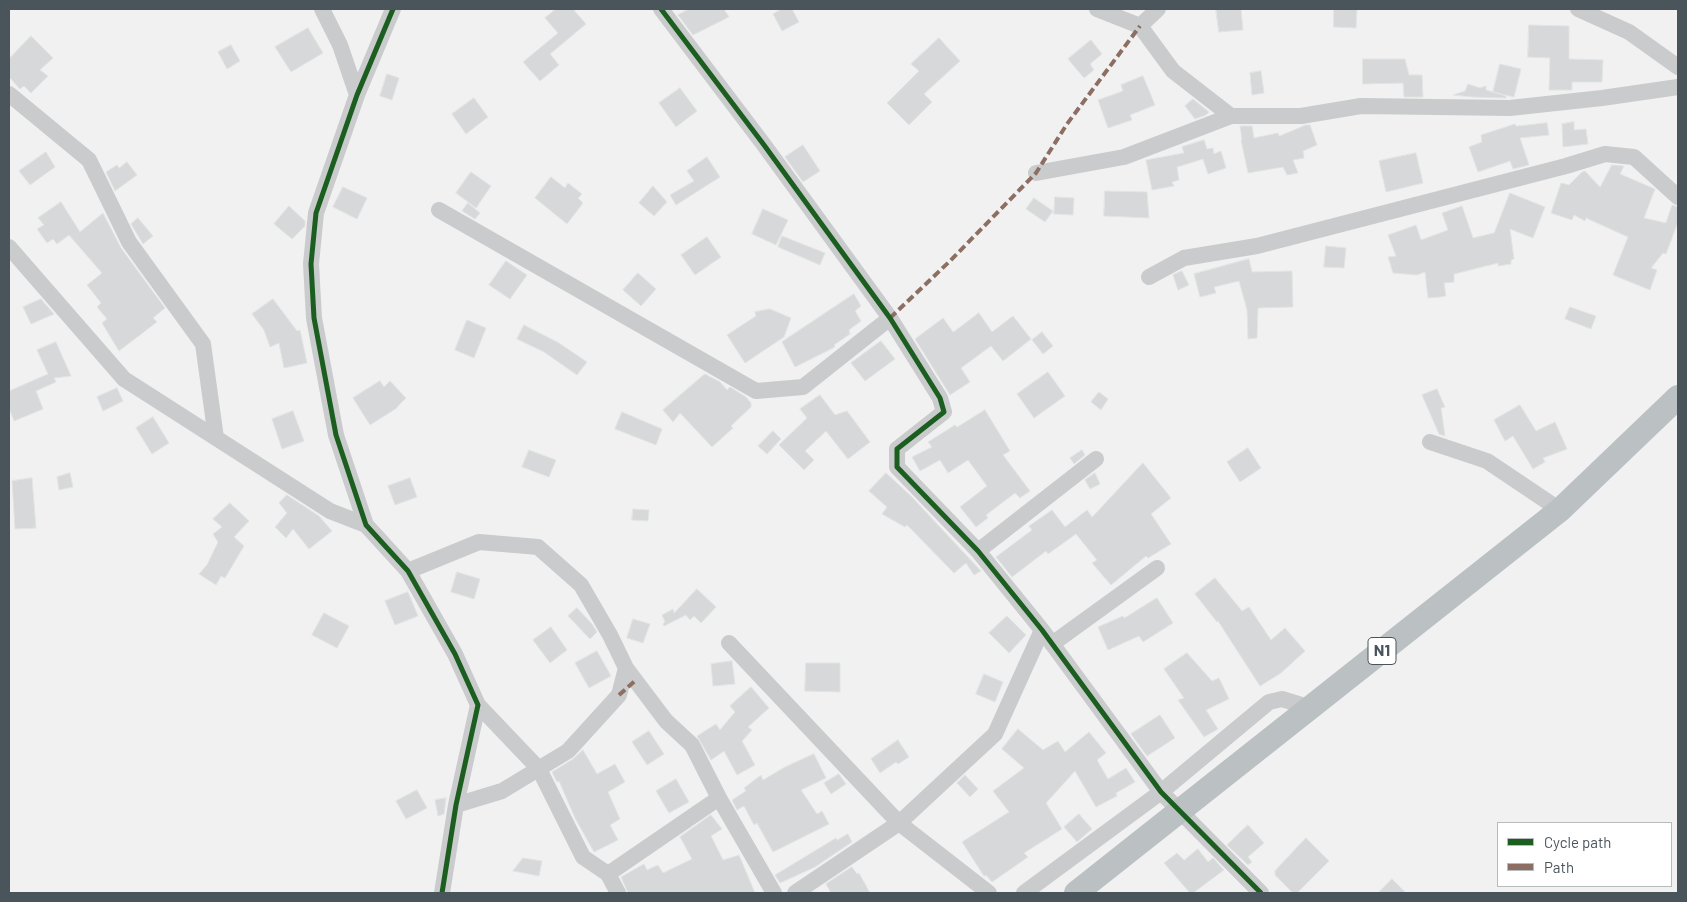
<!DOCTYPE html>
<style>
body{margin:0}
#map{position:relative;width:1687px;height:902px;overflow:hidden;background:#f1f1f1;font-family:Barlow,sans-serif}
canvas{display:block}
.frame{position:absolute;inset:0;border:10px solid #4a545b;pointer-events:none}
.legend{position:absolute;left:1497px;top:822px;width:175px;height:65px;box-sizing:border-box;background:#fff;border:1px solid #b7bbbd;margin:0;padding:6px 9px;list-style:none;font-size:15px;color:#4a545b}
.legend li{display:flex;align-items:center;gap:10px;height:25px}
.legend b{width:25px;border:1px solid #b7bbbd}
</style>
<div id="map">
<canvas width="1687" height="902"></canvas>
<div class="frame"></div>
<ul class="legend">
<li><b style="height:6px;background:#1b5e20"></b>Cycle path</li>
<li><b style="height:6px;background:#8d6e63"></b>Path</li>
</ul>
</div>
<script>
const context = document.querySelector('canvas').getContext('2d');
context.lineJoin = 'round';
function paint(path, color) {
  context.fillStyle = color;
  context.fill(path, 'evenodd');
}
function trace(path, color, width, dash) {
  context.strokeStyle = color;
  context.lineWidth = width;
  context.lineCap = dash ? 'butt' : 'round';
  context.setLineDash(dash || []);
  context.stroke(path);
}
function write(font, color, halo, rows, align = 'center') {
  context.font = font + ' Barlow,sans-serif';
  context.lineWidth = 4;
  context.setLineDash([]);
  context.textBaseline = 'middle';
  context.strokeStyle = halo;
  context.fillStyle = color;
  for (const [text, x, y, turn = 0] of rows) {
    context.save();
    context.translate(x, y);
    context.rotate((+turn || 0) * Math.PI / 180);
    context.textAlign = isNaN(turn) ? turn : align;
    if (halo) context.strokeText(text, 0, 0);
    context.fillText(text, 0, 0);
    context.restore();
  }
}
const building = new Path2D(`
 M556,9H573L586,24L550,54L559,65L540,81L523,62L558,33L545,18Z
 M689,9H724L729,17L693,35L678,15Z
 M782,9H792L799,22L782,31L773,14Z
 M1216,9H1241L1243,30L1219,32Z
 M1334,9H1357L1356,28L1334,27Z
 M1529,25L1569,26V59L1603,60L1602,82H1572V90H1549L1550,58L1528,57Z
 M308,28L323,53L291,72L275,47Z
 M31,36L53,58L40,70L48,76L31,93L24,86L20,89L9,77V59Z
 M939,38L960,61L924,94L932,102L909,125L887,103L919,71L911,64Z
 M1091,40L1102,54L1090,64L1094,70L1084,78L1068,59Z
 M231,45L240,61L227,69L218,52Z
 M1363,59H1405L1409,75H1422L1423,97H1404L1403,83L1363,84Z
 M1500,64L1521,69L1514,97L1493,92Z
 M1261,71L1264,93L1252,95L1250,73Z
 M387,74L399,78L392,100L380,96Z
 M1143,76L1155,105L1130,115L1132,120L1108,128L1098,100L1123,91L1121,85Z
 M1468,84L1480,88L1486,86V90L1506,96V98L1472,97L1453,95L1465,91Z
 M680,88L697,111L676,127L659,103Z
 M474,98L488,117L466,134L452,114Z
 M1193,99L1209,112L1206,115L1195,119L1185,106Z
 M1574,122V130L1586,129L1588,144L1563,147L1562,124Z
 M1547,123L1549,135L1520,138L1529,165L1513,169L1510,161L1478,172L1469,147L1482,142L1481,135L1515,124L1516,126Z
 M1306,125H1310L1317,145L1303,151L1304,158L1293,160L1298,173L1287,175L1283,167L1248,173L1241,140H1242L1240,126H1252L1254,138L1278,133L1279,136Z
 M1204,140L1207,149L1213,148L1214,154L1221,151L1226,168L1208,174L1203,159L1177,167L1179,180L1172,182L1174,186L1152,190L1146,160L1184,153L1182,147Z
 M803,145L820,171L803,182L785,157Z
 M46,152L55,167L30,185L19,171Z
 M1416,153L1423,183L1386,192L1379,161Z
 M707,157L720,177L676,205L670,195L694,181L687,171Z
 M127,162L137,175L115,191L106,172L117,165L119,168Z
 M1612,165L1624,166L1620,174L1655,189L1644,218L1666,223L1672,205L1678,207V222L1666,254L1663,253L1651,268L1657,270L1650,290L1613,275L1628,237L1586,218L1585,221L1574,215L1572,220L1551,213L1561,183L1569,185L1582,172L1585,171L1600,187Z
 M471,172L491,186L476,208L456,193Z
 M551,177L565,188L568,183L582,194L578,198L583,203L567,224L535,198Z
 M653,186L667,202L654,216L639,203Z
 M343,187L367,198L357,219L333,207Z
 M1105,191L1147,192L1149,218L1104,216Z
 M1510,193L1545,207L1533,238L1510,229L1514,259L1511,260V264L1498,266V263L1454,274V282L1444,283L1446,296L1440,297L1428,298L1425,272L1417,275L1393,273L1388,257L1396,256L1388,235L1416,225L1421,240L1448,230L1442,213L1462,206L1473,238L1494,233Z
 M1055,197L1074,198L1073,215L1054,214Z
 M1034,198L1053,211L1045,222L1026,209Z
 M61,202L80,232L103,213L121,248L165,308L153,318L157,322L119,351L102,323L107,319L97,307L101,303L87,285L102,273L69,235L57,244L53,239L47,243L37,229L44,225L38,218Z
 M468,203L480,213L475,219L462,211Z
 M289,206L305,221V226L292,239L274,224Z
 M763,209L788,220L776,245L752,234Z
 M138,218L153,236L143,244L131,224Z
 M782,236L825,253L820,265L778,247Z
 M707,237L721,257L695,275L681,255Z
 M1326,246L1346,248L1344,268L1324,267Z
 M1249,259L1252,272L1292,271L1293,307L1258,308L1257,338L1248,339L1247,310L1239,281L1214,287L1216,293L1200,297L1194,274Z
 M506,261L527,275L510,299L489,285Z
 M1182,271L1189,285L1178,290L1173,275Z
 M638,273L656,289L641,306L623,290Z
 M854,294L861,306L855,311L861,321L849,330L850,334L834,345L835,347L795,367L782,342Z
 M41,299L54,314L31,324L23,307Z
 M273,299L297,331L300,330L307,363L284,368L279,343L270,347L264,330L252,314Z
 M1570,307L1596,316L1591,329L1565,319Z
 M770,309L791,318L784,337L745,363L727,335L756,316L755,312Z
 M979,313L992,332L1013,316L1031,339L1003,361L991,346L961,368L970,382L950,395L915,339L943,318L953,332Z
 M467,320L486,328L474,358L455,350Z
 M524,325L559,343L587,362L577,375L544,352L517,339Z
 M1042,332L1053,346L1043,354L1032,340Z
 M881,341L895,359L865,381L851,363Z
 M56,342L71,376L54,378L56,382L36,391L43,409L14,421L9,408V391L48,374L37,350Z
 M1048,372L1065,396L1034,418L1017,394Z
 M705,374L720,382L727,390L730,387L746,397L751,403V407L731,426L733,428L712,447L680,413L673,422L663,410Z
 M380,381L384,387L390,381L406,398L397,407V408L370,425L353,398Z
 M117,388L123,401L103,411L97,397Z
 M1437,389L1445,407L1441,408L1445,436L1439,434L1422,395Z
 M1099,392L1108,399L1101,410L1091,402Z
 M820,395L835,415L847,411L870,442L848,459L826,431L805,451L814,460L804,470L779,445L807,418L800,409Z
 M1520,405L1536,431L1555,422L1567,449L1543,458L1545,462L1533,469L1513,436L1505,441L1494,420Z
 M985,410L1010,451L1003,455L1030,491L1020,498L1015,493L986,515L988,518L976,527L960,507L987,486L968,460L948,473L940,460L920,471L912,457L932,447L928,442L955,425L957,427Z
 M293,411L304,441L282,449L272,419Z
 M622,412L662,429L656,445L615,429Z
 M153,417L169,443L152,454L136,428Z
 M773,431L781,439L767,454L758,446Z
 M1248,448L1261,468L1240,482L1227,462Z
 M529,450L556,460L549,477L522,467Z
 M1082,450L1085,455L1074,464L1070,458Z
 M1143,463L1171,498L1151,514L1171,544L1148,558L1146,556L1111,585L1092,563L1097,560L1076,534L1048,554L1046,551L1012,577L996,557L1032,530L1029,526L1052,510L1065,527L1087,510L1092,517Z
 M70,473L73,487L59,490L57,477Z
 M886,473L911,496L981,571L974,575L966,563L954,573L907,525L905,527L882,514L887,507L869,491Z
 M1095,473L1100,484L1090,489L1085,480Z
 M32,478L36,528L15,529L12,481Z
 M410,478L417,497L395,505L388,486Z
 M287,495L319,516L332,531L309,549L293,529L286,538L275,527L287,513L279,503Z
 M230,503L249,521L234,537L244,546L225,578L221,576L216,585L199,574L207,565L218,542L213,534L222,527L213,519Z
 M633,509L649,510L648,521L632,520Z
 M457,572L480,579L474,599L451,592Z
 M1215,578L1242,611L1249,607L1271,640L1285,628L1305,651L1281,673L1260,686L1218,621L1217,622L1195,594Z
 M697,589L716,607L701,623L694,616L690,620L686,615L664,626L663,624L665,622L662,615L673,609L674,613Z
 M408,592L418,616L395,625L385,601Z
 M1157,598L1173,623L1143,642L1139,636L1108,650L1098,627L1123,616L1124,618Z
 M577,608L592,624L597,632L590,639L568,616Z
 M324,613L349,626L337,648L312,635Z
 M1007,616L1026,635L1009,653L989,633Z
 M633,619L650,624L643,643L627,638Z
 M551,627L567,650L550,663L533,640Z
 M597,651L611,676L589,688L575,663Z
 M1187,653L1212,681L1219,678L1229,699L1206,710L1218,729L1204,737L1178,700L1184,698L1164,669Z
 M732,661L735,684L713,686L711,664Z
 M806,663H840V692L805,691Z
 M984,674L1003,682L995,702L976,694Z
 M751,687L769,708L748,727L752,730L742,741L755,765L737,775L724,751L711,760L697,736L716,724L720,730L735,712L730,706Z
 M1160,715L1175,738L1147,756L1131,734Z
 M1018,729L1043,750L1058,741L1065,752L1089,732L1106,753L1097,760L1108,779L1126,768L1135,782L1116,793L1117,796L1096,807L1075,771L1046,803L1062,829L1024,853L1028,857L992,882L986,875L984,876L962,842L1009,812L993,791L1024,768L1002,749Z
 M649,731L664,754L647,765L632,742Z
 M898,740L909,757L898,764L896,762L880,773L871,759Z
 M583,750L597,774L615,764L625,782L608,792L620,819L610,825L618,840L594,852L575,818L559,781L557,782L552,772L573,759Z
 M814,754L826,778L801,790L817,814L822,811L829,824L773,852L757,823L754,825L744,806L737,810L732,800L746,791L744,788L761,775L763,780L785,767Z
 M839,774L846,784L831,794L824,783Z
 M965,775L978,789L970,797L957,783Z
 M676,779L689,802L669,813L656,791Z
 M417,790L427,808L406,819L396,801Z
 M446,798L444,814L438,816L435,800Z
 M1079,814L1092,829L1077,842L1064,827Z
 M711,815L722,829L711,836L723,860L739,855L755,893H628L621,877L644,864L647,870L658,865L663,873L692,859L680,837Z
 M1248,825L1264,843L1248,857L1252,862L1248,865L1227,845Z
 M848,834L852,842L815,867L780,883L775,875L836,838L837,840Z
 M1306,838L1329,861L1297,893H1293L1275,875V871Z
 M1198,849L1208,862L1213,858L1224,870L1193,893H1190L1164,863L1177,853L1184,860Z
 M523,858L542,861L539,876L513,871Z
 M852,867L857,874L859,873L870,893H831L826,884Z
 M1392,879L1406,893H1378Z`);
paint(building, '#d7d8da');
trace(building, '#e2e3e3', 1);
trace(new Path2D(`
 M322,9L340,45L357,95
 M393,9L357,95L316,213L311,264L314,318L336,435L366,525L408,571L455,654L478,705L456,805L442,893
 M661,9L764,145L890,318L940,398L944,412L897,449V467L978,551L1042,630L1161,792L1261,893
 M1097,9L1140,26L1173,71L1231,116
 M1578,9L1629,32L1678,67
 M1140,26L1158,9
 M9,94L89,160L129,242L203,344L216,438
 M1036,173L1124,157L1231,116H1301L1361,106L1510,108L1602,98L1678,87
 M439,210L756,391L803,387L890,318
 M9,247L124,379L330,511L366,525
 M1149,277L1184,258L1257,246L1566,166L1605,154L1634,157L1678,197
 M1430,442L1487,461L1560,510
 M978,551L1096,459
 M408,571L479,542L538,547L581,585L610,635L626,668L619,695L568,751L502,791L456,805
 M729,643L899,823L989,893
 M1052,644L1157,568
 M626,668L666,721L692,745L719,798L774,893
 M478,705L539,769L583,857L608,874
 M618,893L608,874L719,798
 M795,893L899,823L995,734L1042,630
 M1024,893L1161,792L1269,702L1282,699L1311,708`), '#c9cbcc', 16);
trace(new Path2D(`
 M1076,893L1560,510L1678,397`), '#bbc0c3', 24);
trace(new Path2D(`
 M890,318L950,261L1036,173L1067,124L1140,26
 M619,695L635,681`), '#8d6e63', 4, [8, 4]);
trace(new Path2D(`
 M393,9L357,95L316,213L311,264L314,318L336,435L366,525L408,571L455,654L478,705L456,805L442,893
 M661,9L764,145L890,318L940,398L944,412L897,449V467L978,551L1042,630L1161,792L1261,893`), '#1b5e20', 5);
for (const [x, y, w] of [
 [1382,651,28]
]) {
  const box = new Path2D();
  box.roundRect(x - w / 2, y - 13.5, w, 27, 4);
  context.fillStyle = '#fff';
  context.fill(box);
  trace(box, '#4a545b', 1);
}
write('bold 16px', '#4a545b', null, [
 ["N1",1382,651]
]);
</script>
